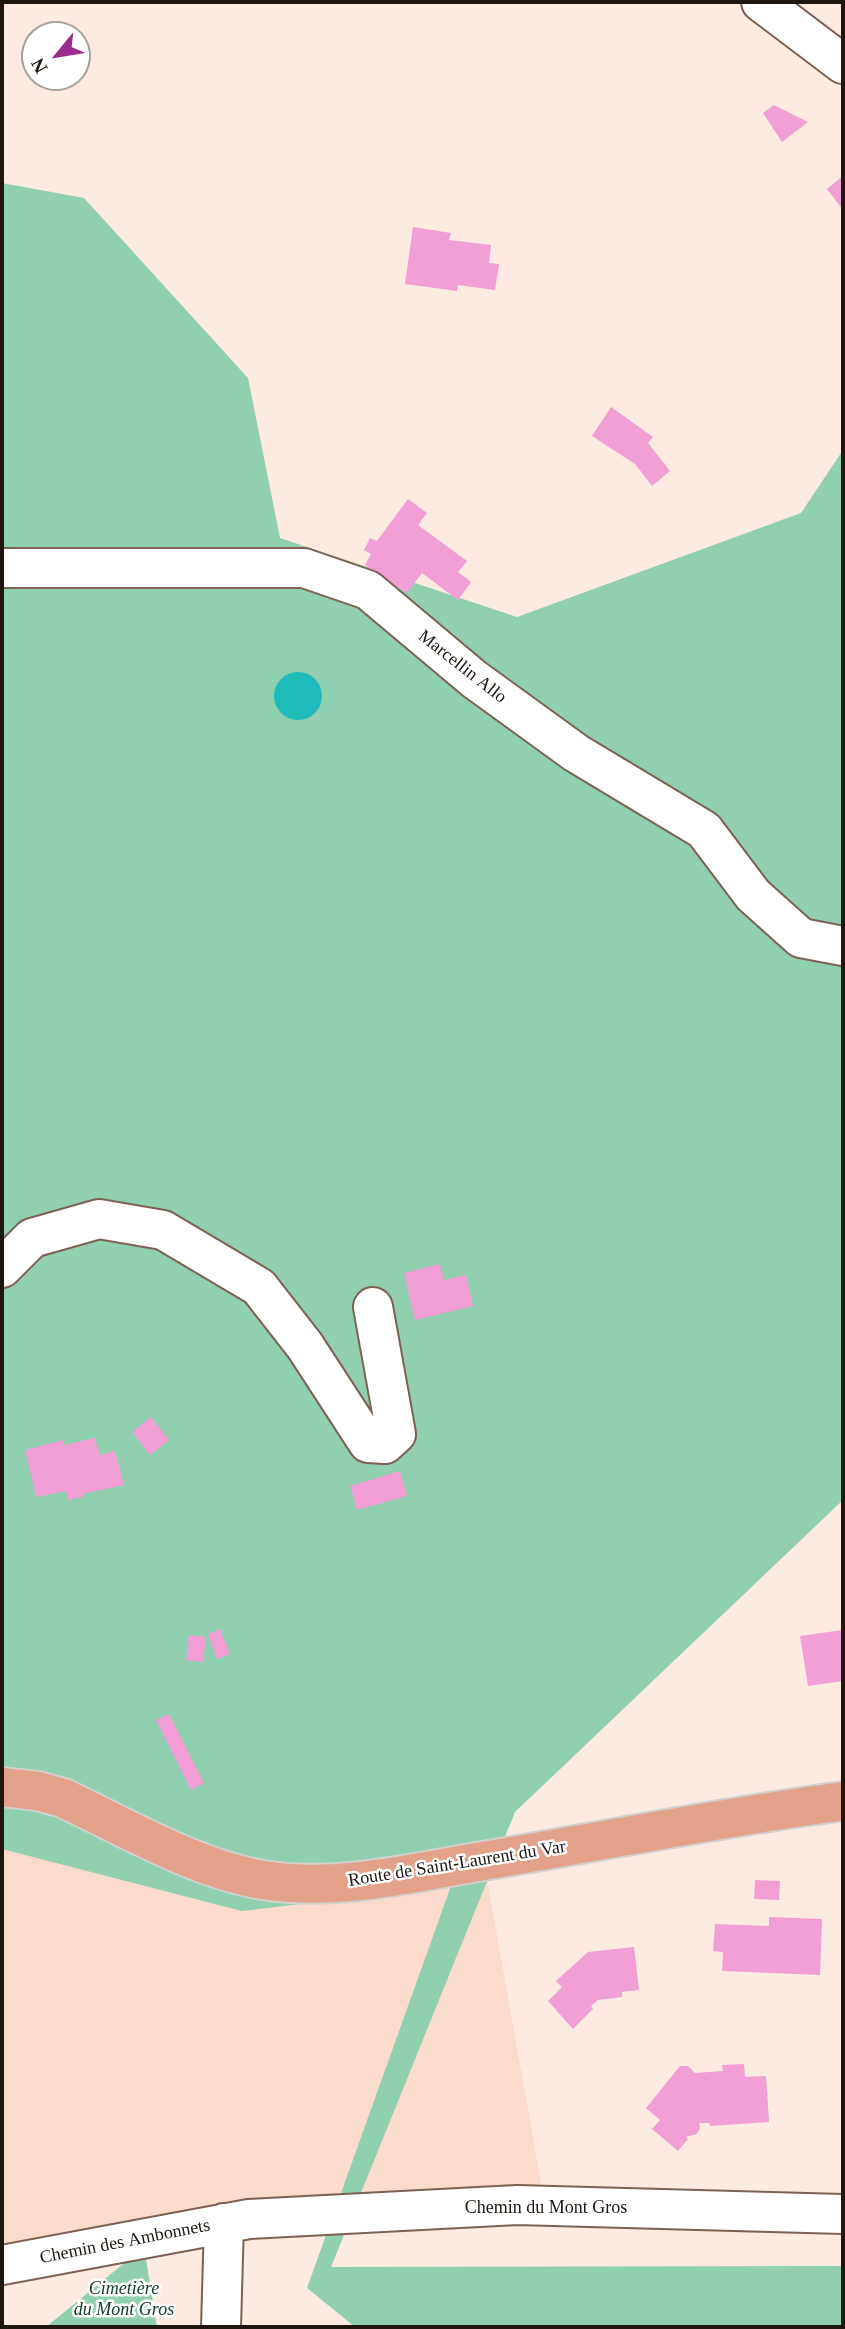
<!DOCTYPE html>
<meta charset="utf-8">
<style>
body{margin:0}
#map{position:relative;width:845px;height:2329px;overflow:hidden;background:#fdeae1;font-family:"Times New Roman",serif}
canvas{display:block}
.frame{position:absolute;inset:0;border:4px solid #201610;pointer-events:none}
.north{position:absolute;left:21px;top:21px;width:70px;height:70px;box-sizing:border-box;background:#fff;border:2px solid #a6a29f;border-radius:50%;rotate:240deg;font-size:19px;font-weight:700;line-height:28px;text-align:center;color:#201610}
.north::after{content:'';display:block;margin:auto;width:24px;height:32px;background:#9b2c8b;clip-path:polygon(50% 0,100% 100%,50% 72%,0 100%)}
</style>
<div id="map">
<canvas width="845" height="2329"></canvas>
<div class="frame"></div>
<div class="north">N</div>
</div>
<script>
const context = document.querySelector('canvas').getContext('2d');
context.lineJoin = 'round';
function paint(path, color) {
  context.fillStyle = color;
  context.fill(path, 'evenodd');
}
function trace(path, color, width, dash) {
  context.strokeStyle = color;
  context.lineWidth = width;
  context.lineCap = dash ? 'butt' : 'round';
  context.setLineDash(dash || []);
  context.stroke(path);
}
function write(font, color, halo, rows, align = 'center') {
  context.font = font + ' "Times New Roman",serif';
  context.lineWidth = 5;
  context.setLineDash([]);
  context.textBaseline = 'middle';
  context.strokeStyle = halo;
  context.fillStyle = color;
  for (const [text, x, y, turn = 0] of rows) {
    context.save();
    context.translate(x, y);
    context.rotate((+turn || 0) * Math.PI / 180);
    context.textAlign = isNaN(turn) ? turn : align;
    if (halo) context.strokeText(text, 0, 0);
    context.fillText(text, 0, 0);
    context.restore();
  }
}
paint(new Path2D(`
 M2,1826L487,1880L545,2205L2,2263Z`), '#fadbcc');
paint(new Path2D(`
 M2,183L84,198L248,378L280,538L517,617L801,513L843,450V1500L515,1812L331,2267L843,2266V2327H355L307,2288L451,1886L242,1911L2,1849Z
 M144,2247L157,2327H46Z`), '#90cfaf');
paint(new Path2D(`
 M274 696a24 24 0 1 1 48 0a24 24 0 1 1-48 0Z`), '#1fbbbb');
paint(new Path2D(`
 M774,105L808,122L782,142L763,113Z
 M843,176V210L827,189Z
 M413,227L451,233L449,240L491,245L489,263L499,264L495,290L458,285L457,291L405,284Z
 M611,407L653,437L648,443L670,471L652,486L635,464L592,436Z
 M408,499L427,513L418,525L467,561L458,572L471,582L458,600L422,573L407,593L365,565L371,554L364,550L370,538L377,541Z
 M440,1264L444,1280L466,1275L473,1306L415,1320L404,1273Z
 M151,1417L169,1440L150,1455L132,1432Z
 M95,1438L100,1455L115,1451L124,1485L83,1494L84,1497L68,1500L66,1491L36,1497L25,1450L63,1440L64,1445Z
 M400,1471L407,1496L357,1510L350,1486Z
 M220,1629L230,1654L217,1659L208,1634Z
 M843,1630V1681L808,1686L800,1636Z
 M189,1635L206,1637L203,1662L186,1660Z
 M169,1714L204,1783L191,1790L156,1720Z
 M755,1880L780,1881L779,1900L754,1899Z
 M769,1917L822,1919L820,1975L722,1971L723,1952L713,1951L715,1924L769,1926Z
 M634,1947L639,1990L622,1992V1997L598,2000L591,2006L593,2009L573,2029L548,2001L562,1987L556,1981L588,1952Z
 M744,2064L745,2077L766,2076L769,2122L710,2126L709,2123H699L700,2128L697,2134L686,2137L688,2139L678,2151L652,2129L660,2120L646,2108L680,2066H688L695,2073L723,2071L722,2065Z`), '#f19fd4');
const minor = new Path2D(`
 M761,2L843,64
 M2,568H304L368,590L474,679L576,753L704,830L753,895L801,938L843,946
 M2,1268L32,1238L99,1219L163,1230L259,1287L305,1346L368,1443L385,1444L396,1434L373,1307
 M2,2265L249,2219L517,2205L843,2214
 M221,2327L224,2223`);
const major = new Path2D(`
 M2,1787L38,1791L63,1798C125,1827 196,1869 263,1880C336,1892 411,1873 483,1861C603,1841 723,1817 843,1801`);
trace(minor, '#7c6154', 42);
trace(major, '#d2d0cf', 42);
trace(minor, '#fff', 38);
trace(major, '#e3a189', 38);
write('18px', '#201610', '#fff', [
 ["Marcellin Allo",462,667,38],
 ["Route de Saint-Laurent du Var",457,1864,-9],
 ["Chemin du Mont Gros",546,2208],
 ["Chemin des Ambonnets",125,2242,-11]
]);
write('italic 18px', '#14402d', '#fff', [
 ["Cimetière",124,2289],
 ["du Mont Gros",124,2310]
]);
</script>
